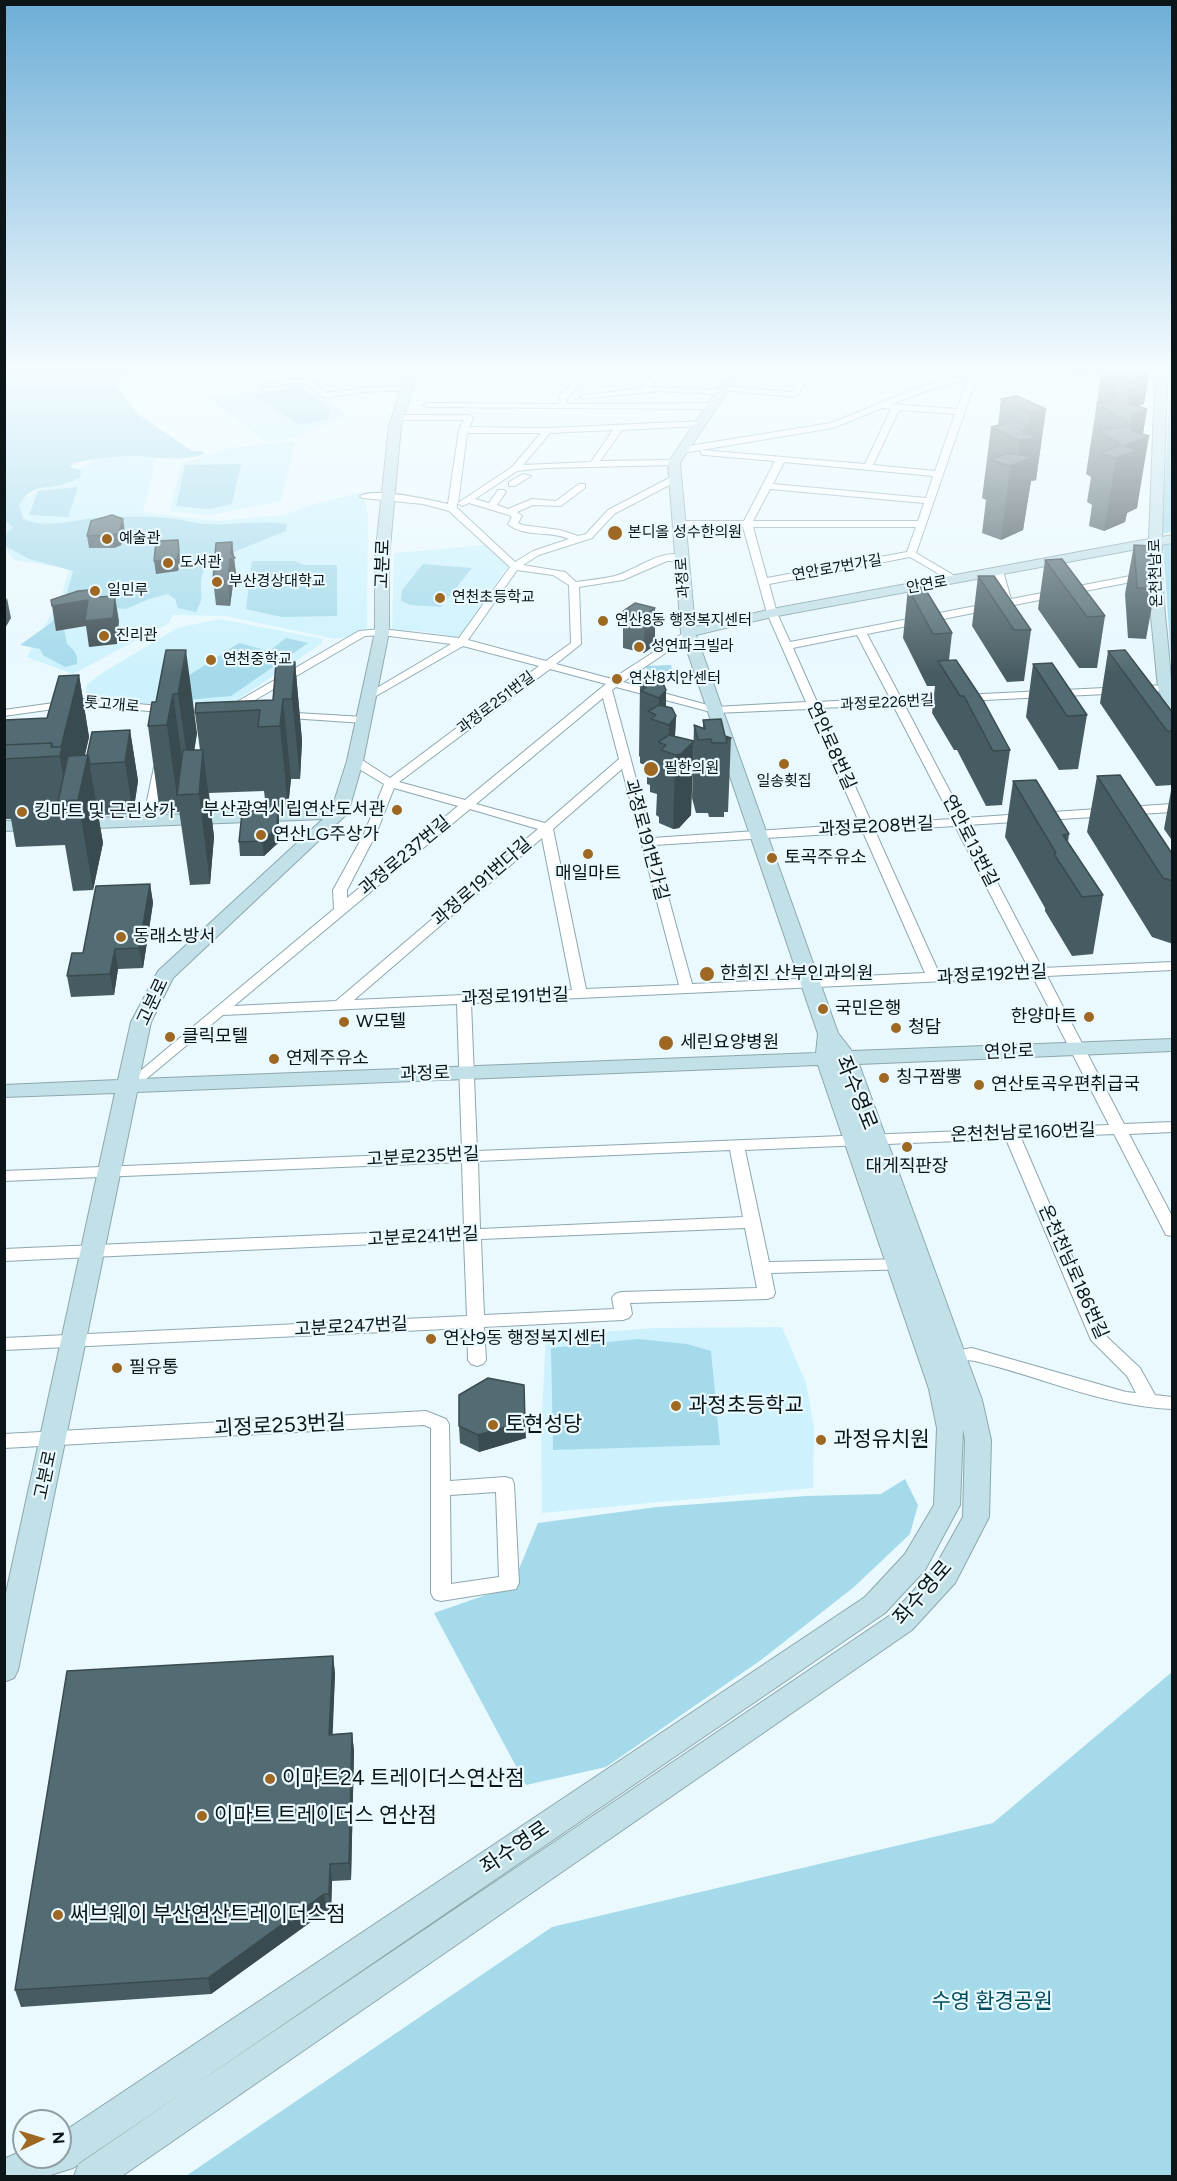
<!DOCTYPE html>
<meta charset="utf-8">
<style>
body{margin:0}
#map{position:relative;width:1177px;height:2181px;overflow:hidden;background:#e9f9fe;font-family:Figtree,sans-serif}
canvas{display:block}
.frame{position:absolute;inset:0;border:6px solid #0c1619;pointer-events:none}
.north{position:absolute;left:12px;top:2109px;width:60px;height:60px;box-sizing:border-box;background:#e9f9fe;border:2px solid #919ea2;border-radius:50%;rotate:86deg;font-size:16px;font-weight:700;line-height:24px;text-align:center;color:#0c1619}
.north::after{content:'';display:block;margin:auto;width:21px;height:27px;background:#9e6822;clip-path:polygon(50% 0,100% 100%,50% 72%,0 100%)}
</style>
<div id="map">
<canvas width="1177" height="2181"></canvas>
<div class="frame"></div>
<div class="north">N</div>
</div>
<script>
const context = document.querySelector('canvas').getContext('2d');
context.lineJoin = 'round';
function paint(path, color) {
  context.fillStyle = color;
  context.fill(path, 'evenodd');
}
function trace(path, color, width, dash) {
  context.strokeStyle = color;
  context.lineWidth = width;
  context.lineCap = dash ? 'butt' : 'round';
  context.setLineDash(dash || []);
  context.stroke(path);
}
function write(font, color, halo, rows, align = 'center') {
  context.font = font + ' Figtree,"Noto Sans KR",sans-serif';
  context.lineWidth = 4.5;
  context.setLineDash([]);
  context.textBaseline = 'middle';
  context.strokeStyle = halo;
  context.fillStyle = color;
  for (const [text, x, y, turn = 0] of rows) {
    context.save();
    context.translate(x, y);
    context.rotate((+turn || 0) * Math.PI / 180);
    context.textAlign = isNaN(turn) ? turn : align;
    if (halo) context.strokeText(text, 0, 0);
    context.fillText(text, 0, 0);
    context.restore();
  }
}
paint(new Path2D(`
 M299,383L337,406L346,417L291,438L266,442L208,398Z
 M287,441L296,442L281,501L210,515L170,511L181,463L231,448Z
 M157,455L143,512L215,521L284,515L310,505L363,492L368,515L367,628L350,636L336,639L225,616L173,615L169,623L73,674L27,657L62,595L69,569L15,560L5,550V508L102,456Z
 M485,545L509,565L460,637L418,631L392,630L394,553Z
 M220,619L323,639L321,644L231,704L196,705L183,707L106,701L86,695L87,685L99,675L177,628Z
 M782,1327L806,1383L814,1428L813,1488L542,1513L541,1433L546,1336L655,1328Z`), '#cdf2fd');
paint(new Path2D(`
 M5,369H149L144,373L112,380L138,414L192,451H202L205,454C177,462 162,457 135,456C114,456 94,459 74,463L70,467L81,471L80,478C74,480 68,483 61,485C40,490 33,484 19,505L23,519C50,531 79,517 108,517C131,516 155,516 177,519C188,521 198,524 209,524C235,525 261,520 287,524L286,531L231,553L212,555C207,563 201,574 201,583C200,599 205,594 196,612L178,608L175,599L168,594L149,599L126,609L114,608L64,629L67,644C74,650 78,654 77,664L65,667L43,655L40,649L20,645L52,622L65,600L73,571L29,559L5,546L4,535L13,528L5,520Z
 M1167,369H1172V532L1162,534L1170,388Z
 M296,386L330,406L328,419L300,425L254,397L257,394Z
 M241,464L232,504L209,509L176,506L185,465Z
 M78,487L68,517L29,515L38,491Z
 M1172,544V674L1163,545Z
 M252,561H295L304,565H337V616L282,617L246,609Z
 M423,564L472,568L441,607L410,605L401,601L402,590Z
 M286,638L308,643L231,696L174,701L157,696L239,643L269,651Z
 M671,665L675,680L650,681L646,666Z
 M638,1339L687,1344L711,1351L720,1445L553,1450L551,1348Z
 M905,1479L918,1505L910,1534L854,1587L761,1660L606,1767L526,1785L434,1613L512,1586L538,1523L657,1507L806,1496L881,1494Z
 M1172,1672V2176H186L552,1927L993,1823Z`), '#a5daeb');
const street = new Path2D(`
 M589,369H597L567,398L566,404L712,403L716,406L712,409L427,407L423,405L427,403L558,404L560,395Z
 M657,369H665L651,387L720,390V386H723L791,392L805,369H813L798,395L794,397L723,390V394H720L659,391L584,399L580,397L584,395L642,388Z
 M888,369L972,373L980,369H990L977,376L916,553L960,579L951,581L910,557L769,584L777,613L790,642L1001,601L993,571L998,568L1003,571L1011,599L1146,573L1151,576L1146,579L867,634L901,698L1166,685L1172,688L1166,691L904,704L964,818L1172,804V812L967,825L1042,968L1172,962V970L1047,976L1124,1124L1172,1122V1132L1129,1134L1172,1216V1236L1166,1235L1164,1231L1114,1134L1021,1138L1107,1337L1140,1368L1155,1395L1172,1397V1409C1103,1406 1042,1377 975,1361C963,1358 951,1365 939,1361L936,1357L939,1353L972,1348L1126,1392L1136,1393L1127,1376L1091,1340L1006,1139L745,1150L769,1262L906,1259L912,1261L914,1265L912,1269L771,1273L775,1293L773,1297L767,1299L630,1303L632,1314L629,1318L623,1320L484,1327L486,1360L483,1364L477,1366L471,1364L468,1360L467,1328L4,1350V1338L467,1316L464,1240L4,1261V1249L464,1229L462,1162L4,1181V1171L462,1152L457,1004L223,1015L133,1090L128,1091L121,1087L334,909L333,890L364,834L384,784L351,764V758H359L390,778L539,666L463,646L369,700L363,697L365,695L451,644L382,635L365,636L243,707L238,715H230L228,713L235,703L359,631L382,629L459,638L510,567L449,511L423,504L362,498L360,496C374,487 431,500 448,504L459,430L464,420H397L393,417L394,415H469L473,418L469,427L548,428L703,421V425L700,426L622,430L600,461L674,460L677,461V465L545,468L517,471L475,499L489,503L498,490H504L506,492L497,505L508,509L532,499L556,501L579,484H585V488L561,506L533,505L517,512L522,516L518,523L522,525L560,530L578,536L586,534L608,510L673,476H679V480L614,514L592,538L539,555L523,565L565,572L576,582C589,580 602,579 615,576C635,571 667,544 687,558L682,561H667L623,580L579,587L581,644L556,664L612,679L688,630L692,631V635L623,682L715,707L806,702L767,613L743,527H679L674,524L679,521H744L775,461L704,455L701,454V450L865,464L891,409L882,408L833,428L683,453L679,450L683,447L831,423L917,388L959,376L892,371ZM968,379L957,409L892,404L923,392ZM899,410L955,414L935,471L873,465ZM613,430L591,462L523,465L550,433ZM467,433H541L512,467L458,503ZM784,462L933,476L926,498L773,484ZM770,489L924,503L918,521H753ZM457,503L462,506L469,503L509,515L512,517L508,524C524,538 550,530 569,539L533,551L515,562L457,508ZM753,527H916L907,552L767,578ZM517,570L553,575L569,585L571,643L546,661L468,640ZM857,635L890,698L817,702L793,648ZM550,669L606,684L465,800L399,782ZM616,687L715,713L809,709L860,824L652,838L612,690ZM603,698L619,759L545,823L476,804ZM893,705L952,819L872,824L820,708ZM622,769L679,985L586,989L553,829ZM394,788L458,806L347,898V890L376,834ZM470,809L538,829L336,1001L234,1006ZM955,826L1029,969L939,973L875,831ZM863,832L925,973L692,984L654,845ZM542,838L572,990L354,1000ZM1033,977L1109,1125L477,1151L471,1003ZM730,1150L743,1217L480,1229L478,1161ZM745,1228L757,1288L621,1292L615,1294L612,1298L614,1309L484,1315L481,1239Z
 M411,374H414V378L311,381L327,393L363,388L407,386L411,388L407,390L363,392L325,398L303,382L266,387L262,385L320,375Z
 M523,474L531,476L515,486H509V482Z
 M82,699L171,707L177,710L171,713L82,705L4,716V710Z
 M279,712L364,717L370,720L364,723L275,717L273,715Z
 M160,763L166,767L155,820L149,824L143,820L154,767Z
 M426,1411L446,1419L449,1424L450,1481L505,1477L512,1479L514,1484L519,1583L516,1589L441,1601L434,1599L431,1593V1428L424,1425L4,1448V1434ZM496,1492L499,1577L451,1584L450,1495Z`);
const secondary = new Path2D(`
 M407,369H419L401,426L389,558V632L363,761L348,813L173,978L151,1022L139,1079L816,1053L818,1034L681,633L668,463L731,369H742L680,463L695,627L772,609L1149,539L1155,382L1152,369H1164L1167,382L1162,537L1172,535V543L1162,545C1160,600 1172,654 1172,710L1166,708L1158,688L1147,575L1148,547L772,617L696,635L838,1033L852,1051L1172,1039V1051L859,1064L982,1400L991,1440L989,1517L955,1583L912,1630L122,2176H74L79,2163L892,1614L935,1567L963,1517L965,1440L963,1429L960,1505L925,1570L885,1613L73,2168L47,2176H4V2159L24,2150V2157H60V2134L865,1597L905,1554L934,1505L937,1428L929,1389L818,1065L137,1092L18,1670L14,1678L4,1682V1602L115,1093L4,1097V1085L118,1080L131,1022L158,971L323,819L71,829L65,828L62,824L65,820L71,819L332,808L347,761L375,632V558L389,426Z
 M1053,369H1082L1130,375L1136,378L1130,381L1059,372Z
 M40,820L46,821L49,825L46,829L4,831V821Z`);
trace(street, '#8da7af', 2);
trace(secondary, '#8da7af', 2);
paint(street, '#fff');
paint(secondary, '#c2e0e7');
paint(new Path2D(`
 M1102,369H1150L1144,404L1137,406L1147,409L1143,434L1137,508L1127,513L1125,522L1104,531L1089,526L1092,505L1087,502L1091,477L1086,474Z
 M1001,399L1046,409L1036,480L1031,481L1023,530L1001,540L982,533L986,500L982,498L991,427L998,425Z
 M125,532L121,545L114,548H89L87,536Z
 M232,542L237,582L233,584L230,606L216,605L213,580Z
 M1134,545L1155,589L1146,639L1128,638L1125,594Z
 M1045,560L1105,616L1097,668H1079L1038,609Z
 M978,576L1031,630L1024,681L1007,682L972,626Z
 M908,588L952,633L949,660L1010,750L1002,805L986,806L957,750H954L932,713L935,686H927L903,638Z
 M655,608V645L644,653L623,648V611Z
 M166,650L197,733L194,750H200L195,713L273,700L295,662L302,741L300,779H291L288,807L266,808L264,791L209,793L214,837L210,884L190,885L179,810V812L160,813L148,726L156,702Z
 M1108,651L1173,713V842L1164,829L1172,785L1156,786L1100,703Z
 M1033,664L1087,715L1078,769L1059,770L1026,717Z
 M79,675L89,737L85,755H87L130,730L138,781L133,814L98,815L103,843L93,890L73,891L65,845L16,847L11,819H4V720L47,718Z
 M640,684L666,690V706L676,716L675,736L691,815L679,828L673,829L659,823V817L656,815L657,794L650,792V785L647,784V766L640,763V757L639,756Z
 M703,720L725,736L731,738L728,812H724V817H709L708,813H696L692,798L694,725L703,728Z
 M1097,776L1173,855V944L1152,937L1087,832Z
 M1013,781L1069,834L1068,842L1103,895L1093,954L1072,956L1045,911V908L1005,837Z
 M278,808L279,823L278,843L264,856H240L239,842Z
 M150,884L153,903L143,968L118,969L114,995L71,997L67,976L83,953Z
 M459,1426L526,1438L479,1452L460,1443Z
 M333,1656L335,1674L332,1734L352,1733L354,1751L351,1880L332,1881L331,1911H326L211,1994L21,2007L15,1990Z`), '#475c62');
paint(new Path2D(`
 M1128,369H1150L1144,404L1129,410L1133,384Z
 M1046,409L1036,480L1031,481L1023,530L1001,540L1010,466L1017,463L1020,441V430L1028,428L1030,412Z
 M1147,409L1142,439L1149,436L1137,508L1127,513L1125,522L1104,531L1116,458L1132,425L1131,415Z
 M123,519L125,532L121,545L114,548L112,535Z
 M232,542L237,582L233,584L230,606L228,581Z
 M179,551L181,563L178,571L156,574L154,561Z
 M99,589L103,615L115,596L119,621L117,644L89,647L86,626L56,631L52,606L98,597Z
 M7,598L11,618L4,630V604Z
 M655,608V645L644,653L645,615Z
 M186,650L197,733L190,779L178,694Z
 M295,662L302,741L300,779L292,699Z
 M79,675L89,737L74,800L67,801L59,751Z
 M666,690V724L658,721L659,698Z
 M173,694L185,779L177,795L179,812L167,725Z
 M283,699L291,779L288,807L280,726Z
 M676,716L674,755L668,752L669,725Z
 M130,730L138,781L133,814L125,762Z
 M694,741L691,815L679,828L673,829L675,755Z
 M203,750L214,837L210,884L199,794Z
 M88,755L103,843L93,890L78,800Z
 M278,808L279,823L278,843L264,856L262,841Z
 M150,884L153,903L143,968L139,948Z
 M115,949L118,969L114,995L110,974Z
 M525,1421L526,1438L479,1452L478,1435Z
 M333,1656L335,1674L332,1752L329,1735Z
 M352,1733L354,1751L351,1880L349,1863Z
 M330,1864L332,1881L331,1911L329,1894Z
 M324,1894L326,1911L211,1994L208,1978Z`), '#3a4b50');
const building = new Path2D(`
 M1118,369H1132L1133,384L1128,383L1130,404L1147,409L1131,415L1132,425L1097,404L1115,401V387L1101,378L1118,376Z
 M1017,396L1046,409L1030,412L1001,399Z
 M1016,421L1030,428L1020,430L1036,437L1020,441L991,427Z
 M1132,426V431L1149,436L1124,446L1137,450L1116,458L1100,453L1121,445L1098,430Z
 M1007,453L1033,457L1010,466L990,460Z
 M112,515L123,519L119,533L112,535L87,536L91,521Z
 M178,540L179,551L177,559L154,561L156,541Z
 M232,542L231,553L235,558L230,559L228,581L213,580L216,543Z
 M1134,545L1151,546L1155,589L1137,588Z
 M1062,559L1105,616L1087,617L1045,560Z
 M978,576H994L1031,630H1014Z
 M924,587L952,633L933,634L908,588Z
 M99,589L98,597L115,596L113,618L85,621L88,600L52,606L51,600L78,591Z
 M635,603L655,608L645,615L623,611Z
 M166,650H186L178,694H173L167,725L148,726L152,702H156Z
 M1125,650L1173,713V731H1167L1108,651Z
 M956,660L984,702L1010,750L993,751L964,696H960L938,661Z
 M295,662L292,699H283L280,726L258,727L260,710L195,713L196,703L273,700L276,663Z
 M1052,663L1087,715L1067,716L1033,664Z
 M79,675L61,747H52V743L4,745V720L47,718L59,676Z
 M653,679L662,681L666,690L659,698L641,691L646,687L640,684Z
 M659,705L672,708L676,716L669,725L651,719L656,715L648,711Z
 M721,719L725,736L731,738H726L727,743H712L711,739L698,740L694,725L705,729L703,720Z
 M130,730L125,762L90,764L88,755H87L92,732Z
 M669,735L694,741L681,754L675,755L661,750L666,745L658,742Z
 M52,743L51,747H62L60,756L4,759V745Z
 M183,750H203L199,794L177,795Z
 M88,755L78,800L58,801L68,756Z
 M1120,775L1173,855V881L1163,878L1097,776Z
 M1036,780L1069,834L1063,835L1103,895L1082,897L1054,854L1056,853L1013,781Z
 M278,808L277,828L262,841L239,842L242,812Z
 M150,884L139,948L115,949L110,974L67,976L72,953H83L96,886Z
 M488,1378L524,1385L525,1421L478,1435L459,1426V1395Z
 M333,1656L329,1735L352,1733L349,1863L330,1864L329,1894H324L208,1978L15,1990L67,1671Z`);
paint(building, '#536b72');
trace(building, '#3a4b50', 1.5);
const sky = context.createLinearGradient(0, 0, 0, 674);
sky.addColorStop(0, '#6daed7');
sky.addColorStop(0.55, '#f5fcff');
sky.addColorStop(1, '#f5fcff00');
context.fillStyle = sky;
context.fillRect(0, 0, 1177, 674);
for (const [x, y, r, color] of [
 [615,533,8,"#9e6822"],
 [107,539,6,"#9e6822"],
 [168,563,6,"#9e6822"],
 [217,582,6,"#9e6822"],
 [95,591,6,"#9e6822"],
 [440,598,6,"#9e6822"],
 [603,621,6,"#9e6822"],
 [104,636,6,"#9e6822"],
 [639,647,6,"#9e6822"],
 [211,660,6,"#9e6822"],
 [617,679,6,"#9e6822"],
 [784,764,6,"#9e6822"],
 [651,769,8,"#9e6822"],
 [397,810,6,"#9e6822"],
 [22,812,6,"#9e6822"],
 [261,835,6,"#9e6822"],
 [588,854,6,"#9e6822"],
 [772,858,6,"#9e6822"],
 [121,937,6,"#9e6822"],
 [707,974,8,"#9e6822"],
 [823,1009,6,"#9e6822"],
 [1089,1017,6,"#9e6822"],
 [344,1022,6,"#9e6822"],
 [896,1028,6,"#9e6822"],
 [170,1037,6,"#9e6822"],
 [666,1043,8,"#9e6822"],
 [274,1059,6,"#9e6822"],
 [884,1078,6,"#9e6822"],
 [979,1085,6,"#9e6822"],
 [907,1147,6,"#9e6822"],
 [431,1339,6,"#9e6822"],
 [117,1368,6,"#9e6822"],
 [676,1406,6,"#9e6822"],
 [493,1425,6,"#9e6822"],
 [821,1440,6,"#9e6822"],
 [270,1779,6,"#9e6822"],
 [202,1816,6,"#9e6822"],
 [58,1915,6,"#9e6822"]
]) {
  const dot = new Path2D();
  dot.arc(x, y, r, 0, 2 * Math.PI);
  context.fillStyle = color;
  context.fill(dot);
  trace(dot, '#e9f9fe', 2);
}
write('15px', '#0c1619', '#e9f9fe', [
 ["본디올 성수한의원",628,533],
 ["예술관",119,539],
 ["도서관",180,563],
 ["부산경상대학교",229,582],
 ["일민루",107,591],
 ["연천초등학교",452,598],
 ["연산8동 행정복지센터",615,621],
 ["진리관",116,636],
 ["성연파크빌라",651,647],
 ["연천중학교",223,660],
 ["연산8치안센터",629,679],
 ["필한의원",664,769],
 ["일송횟집",784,782,"center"]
], 'left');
write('15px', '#0c1619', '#e9f9fe', [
 ["연안로7번가길",837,568,-10],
 ["온천천남로",1156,573,-92],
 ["과정로",683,578,-94],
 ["안연로",927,585,-10],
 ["과정로251번길",496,703,-37],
 ["과정로226번길",887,703,-3],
 ["톳고개로",112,705,5]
]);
write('18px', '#0c1619', '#e9f9fe', [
 ["고분로",383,564,-88],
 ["연안로8번길",831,746,66],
 ["과정로208번길",876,827,-3],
 ["과정로191번가길",646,840,75],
 ["연안로13번길",970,841,63],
 ["과정로237번길",405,856,-40],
 ["과정로191번다길",482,882,-41],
 ["과정로192번길",992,975,-3],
 ["과정로191번길",515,997,-2],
 ["고분로",153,1002,-65],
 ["연안로",1009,1052,-2],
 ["과정로",425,1074,-2],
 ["온천천남로160번길",1023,1133,-2],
 ["고분로235번길",423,1157,-3],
 ["고분로241번길",423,1237,-3],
 ["온천천남로186번길",1073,1272,66],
 ["고분로247번길",351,1327,-3],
 ["고분로",46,1475,-78]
]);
write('18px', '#0c1619', '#e9f9fe', [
 ["부산광역시립연산도서관",385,810,"right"],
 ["킹마트 및 근린상가",34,812],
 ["연산LG주상가",273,835],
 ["토곡주유소",784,858],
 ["매일마트",588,874,"center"],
 ["동래소방서",133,937],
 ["한희진 산부인과의원",720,974],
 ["국민은행",835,1009],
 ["한양마트",1077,1017,"right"],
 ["W모텔",356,1022],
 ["청담",908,1028],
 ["클릭모텔",182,1037],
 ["세린요양병원",680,1043],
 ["연제주유소",286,1059],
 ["칭구짬뽕",896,1078],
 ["연산토곡우편취급국",991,1085],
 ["대게직판장",907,1167,"center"],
 ["연산9동 행정복지센터",443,1339],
 ["필유통",129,1368]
], 'left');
write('21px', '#0c1619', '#e9f9fe', [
 ["좌수영로",856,1093,68],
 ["괴정로253번길",280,1426,-3],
 ["좌수영로",923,1593,-49],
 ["좌수영로",515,1848,-34]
]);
write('21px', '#0c1619', '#e9f9fe', [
 ["과정초등학교",688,1406],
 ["토현성당",505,1425],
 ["과정유치원",833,1440],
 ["이마트24 트레이더스연산점",282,1779],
 ["이마트 트레이더스 연산점",214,1816],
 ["써브웨이 부산연산트레이더스점",70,1915]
], 'left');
write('21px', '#004b5c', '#e9f9fe', [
 ["수영 환경공원",992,2002]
]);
</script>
